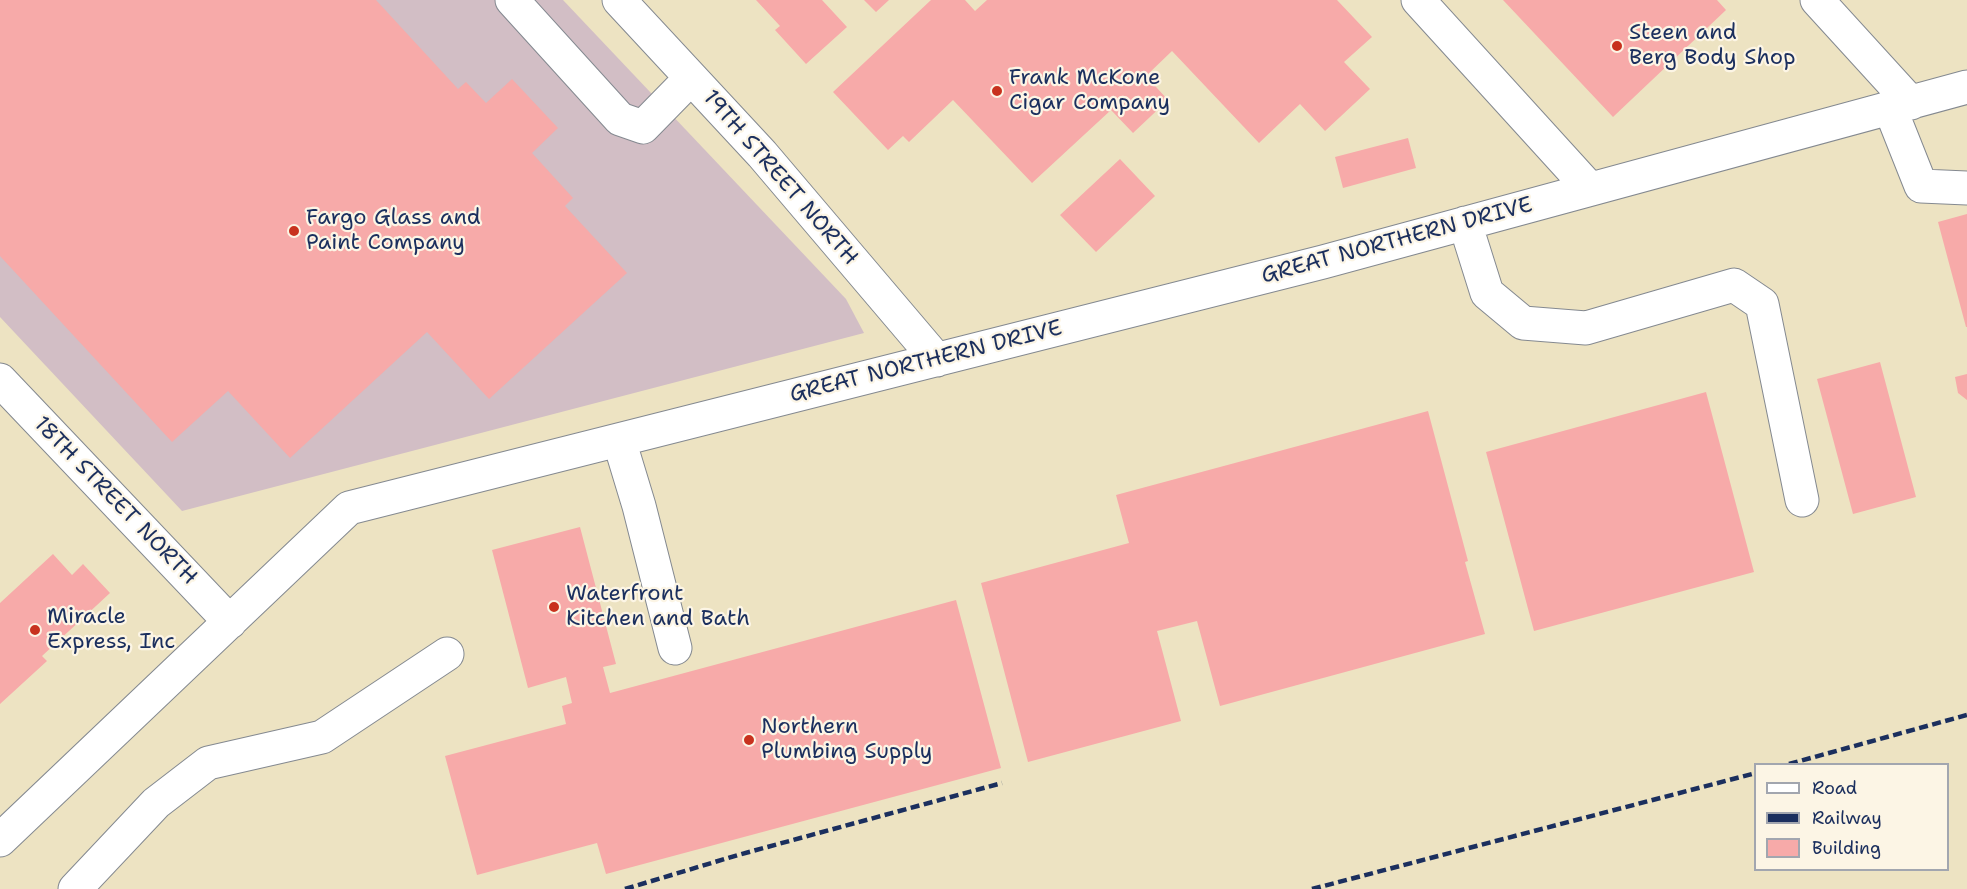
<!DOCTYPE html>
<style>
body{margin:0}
#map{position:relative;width:1967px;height:889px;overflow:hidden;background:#ede3c2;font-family:"Shantell Sans",sans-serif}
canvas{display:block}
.legend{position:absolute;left:1754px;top:763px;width:195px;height:108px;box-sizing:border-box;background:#fcf5e5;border:2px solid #a2a6af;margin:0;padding:8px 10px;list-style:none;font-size:18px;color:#1b2f5e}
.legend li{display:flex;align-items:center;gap:12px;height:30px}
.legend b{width:30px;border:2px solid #a2a6af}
</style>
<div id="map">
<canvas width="1967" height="889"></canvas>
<ul class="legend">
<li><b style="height:8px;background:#fff"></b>Road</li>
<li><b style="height:8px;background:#1b2f5e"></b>Railway</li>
<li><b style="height:16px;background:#f7aaa9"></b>Building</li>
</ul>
</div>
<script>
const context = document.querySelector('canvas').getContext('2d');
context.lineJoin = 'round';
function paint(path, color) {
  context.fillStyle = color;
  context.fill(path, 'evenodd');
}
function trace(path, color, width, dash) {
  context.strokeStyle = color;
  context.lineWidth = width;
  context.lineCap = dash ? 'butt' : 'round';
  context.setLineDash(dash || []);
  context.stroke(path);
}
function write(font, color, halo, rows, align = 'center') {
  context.font = font + ' "Shantell Sans",sans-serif';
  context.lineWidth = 4.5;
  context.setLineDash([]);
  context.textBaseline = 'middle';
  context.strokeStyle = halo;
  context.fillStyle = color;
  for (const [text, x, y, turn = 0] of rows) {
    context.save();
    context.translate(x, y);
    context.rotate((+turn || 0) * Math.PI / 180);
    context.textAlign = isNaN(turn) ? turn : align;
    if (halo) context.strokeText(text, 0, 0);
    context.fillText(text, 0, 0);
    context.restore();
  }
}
paint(new Path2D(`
 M0,0H563L846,299L864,333L182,511L0,317Z`), '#d2bec5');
paint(new Path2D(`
 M0,0H376L458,89L466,82L486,103L512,79L558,128L532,153L573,198L565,206L627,273L489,399L427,332L290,458L228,391L172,442L0,256Z
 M756,0H822L847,27L806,64L775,30L780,26Z
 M864,0H889L876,12Z
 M931,0H965L975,11L987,0H1337L1372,37L1344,62L1370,89L1325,131L1300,104L1259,143L1172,51L1146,76L1168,100L1133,133L1111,110L1032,183L953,100L909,142L903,136L888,150L833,92Z
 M1503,0H1717L1726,10L1613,117Z
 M1408,138L1416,168L1343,188L1335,157Z
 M1120,159L1155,196L1096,252L1060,215Z
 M1967,214V327H1966L1938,222Z
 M1880,362L1916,497L1853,514L1817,379Z
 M1967,374V400L1958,393L1955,377Z
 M1706,392L1754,572L1534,631L1486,452Z
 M1428,411L1468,561L1465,562L1485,634L1220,706L1197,621L1157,631L1181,721L1028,762L981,583L1129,543L1116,495Z
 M580,527L616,664L603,667L610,693L956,600L1001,768L606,874L597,843L477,875L445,756L566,724L562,706L572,703L566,677L528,688L492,550Z
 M53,554L72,575L83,564L110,593L42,656L47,661L0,704V603Z`), '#f7aaa9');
const minor = new Path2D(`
 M512,0L620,119L643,127L691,78
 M619,0L762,154L937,360
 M1418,0L1590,189
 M1817,0L1911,103
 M1890,108L1921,186L1967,188
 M1465,223L1487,293L1523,323L1586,328L1734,285L1762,304L1802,500
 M0,380L230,622
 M619,440L639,506L675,648
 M0,840L349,508L1323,262L1967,87
 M75,889L156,803L208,763L322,737L447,654`);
trace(minor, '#848990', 35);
trace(minor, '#fff', 33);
trace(new Path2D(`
 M1789,764L1967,715
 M625,889L738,855L1002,783
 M1312,889L1756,773`), '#1b2f5e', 4.5, [9, 4.5]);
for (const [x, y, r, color] of [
 [1617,46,6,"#c8321e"],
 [997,91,6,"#c8321e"],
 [294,231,6,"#c8321e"],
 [554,607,6,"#c8321e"],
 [35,630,6,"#c8321e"],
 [749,740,6,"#c8321e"]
]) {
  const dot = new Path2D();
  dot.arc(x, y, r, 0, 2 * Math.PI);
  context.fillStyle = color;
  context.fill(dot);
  trace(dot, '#fcf5e5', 2);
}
write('22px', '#1b2f5e', '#fcf5e5', [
 ["Steen and",1629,33],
 ["Berg Body Shop",1629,58],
 ["Frank McKone",1009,78],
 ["Cigar Company",1009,103],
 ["Fargo Glass and",306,218],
 ["Paint Company",306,243],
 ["Waterfront",566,594],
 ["Kitchen and Bath",566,619],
 ["Miracle",47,617],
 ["Express, Inc",47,642],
 ["Northern",761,727],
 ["Plumbing Supply",761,752]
], 'left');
write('22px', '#1b2f5e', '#fcf5e5', [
 ["19TH STREET NORTH",780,178,49],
 ["GREAT NORTHERN DRIVE",1397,241,-15],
 ["GREAT NORTHERN DRIVE",926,362,-14],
 ["18TH STREET NORTH",115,501,46]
]);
</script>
